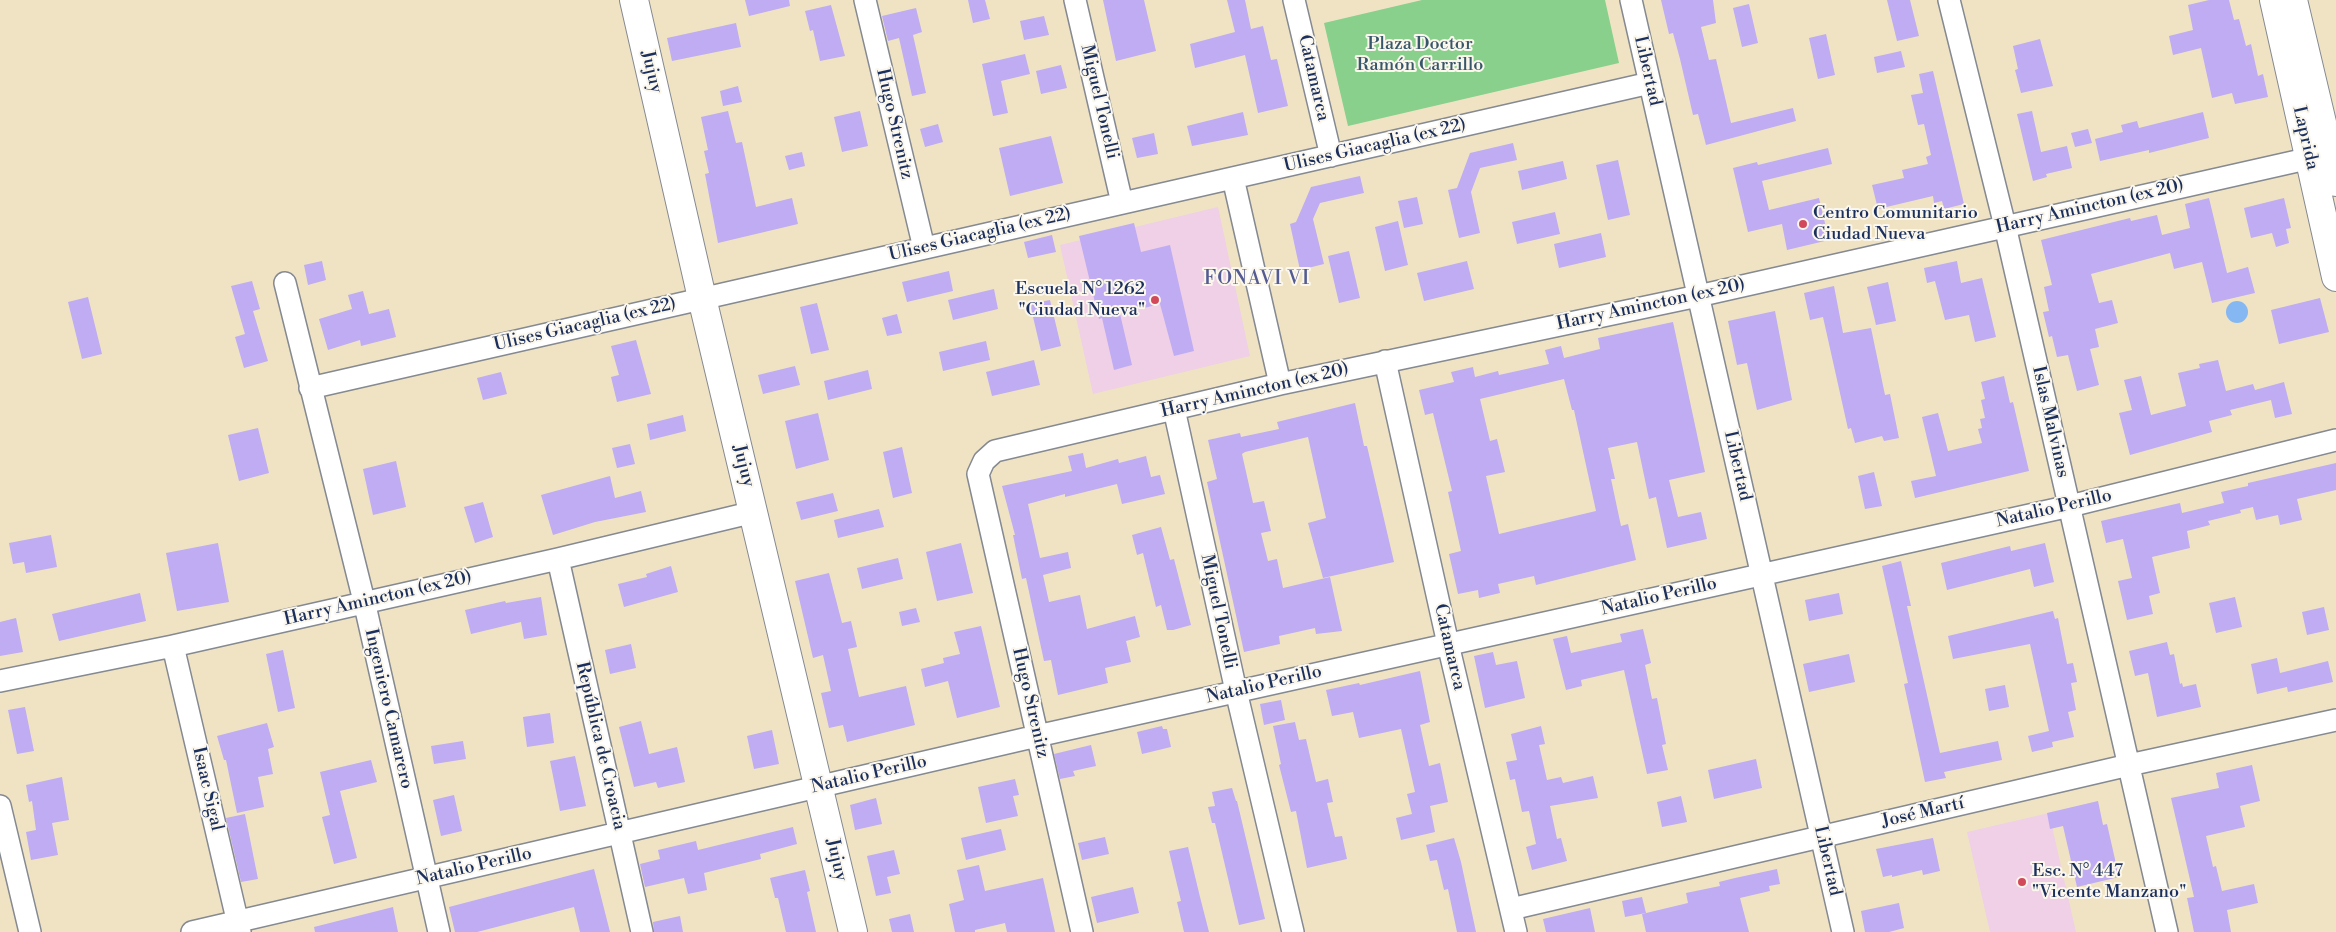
<!DOCTYPE html>
<meta charset="utf-8">
<style>
body{margin:0}
canvas{display:block;background:#efe3c4}
</style>
<canvas width="2336" height="932"></canvas>
<script>
const context = document.querySelector('canvas').getContext('2d');
context.lineJoin = 'round';
function paint(path, color) {
  context.fillStyle = color;
  context.fill(path, 'evenodd');
}
function trace(path, color, width, dash) {
  context.strokeStyle = color;
  context.lineWidth = width;
  context.lineCap = dash ? 'butt' : 'round';
  context.setLineDash(dash || []);
  context.stroke(path);
}
function write(font, color, halo, rows, align = 'center') {
  context.font = font + ' "Libre Bodoni",serif';
  context.lineWidth = 4;
  context.setLineDash([]);
  context.textBaseline = 'middle';
  context.strokeStyle = halo;
  context.fillStyle = color;
  for (const [text, x, y, turn = 0] of rows) {
    context.save();
    context.translate(x, y);
    context.rotate((+turn || 0) * Math.PI / 180);
    context.textAlign = isNaN(turn) ? turn : align;
    if (halo) context.strokeText(text, 0, 0);
    context.fillText(text, 0, 0);
    context.restore();
  }
}
paint(new Path2D(`
 M1218,207L1250,356L1093,394L1060,245Z
 M2049,813L2076,932H1990L1967,832Z`), '#efd0e6');
paint(new Path2D(`
 M1422,0H1605L1619,63L1348,126L1324,23Z`), '#88d08b');
paint(new Path2D(`
 M2226 312a11 11 0 1 1 22 0a11 11 0 1 1-22 0Z`), '#85b8f2');
paint(new Path2D(`
 M745,0H789L790,6L749,16Z
 M968,0H985L990,19L973,23Z
 M1103,0H1144L1156,51L1116,61Z
 M1227,0H1245L1251,29L1263,26L1271,60L1277,59L1288,106L1258,113L1245,55L1195,68L1190,44L1235,32Z
 M1661,0H1713L1716,23L1701,27L1709,60L1716,59L1731,123L1793,108L1796,121L1706,145L1698,114L1693,115L1680,59L1673,33L1669,34Z
 M1887,0H1910L1919,36L1897,41Z
 M2209,0H2229L2234,20L2239,19L2246,46L2251,44L2258,76L2263,74L2268,97L2235,104L2232,93L2212,98L2201,48L2173,55L2169,36L2193,30L2188,5Z
 M1749,4L1758,43L1742,47L1733,8Z
 M831,5L845,56L820,61L813,30L810,31L805,11Z
 M916,8L922,32L913,35L926,93L912,96L899,38L888,41L882,16Z
 M1044,16L1049,35L1024,40L1020,21Z
 M736,23L741,47L672,61L667,38Z
 M1826,34L1835,75L1818,79L1809,38Z
 M2040,39L2053,86L2021,93L2015,70L2018,69L2013,46Z
 M1901,51L1905,67L1877,73L1874,57Z
 M1025,54L1030,74L1001,81L1008,113L993,116L982,64Z
 M1061,65L1067,88L1041,94L1036,71Z
 M1933,71L1964,204L1944,209L1942,201L1934,203L1933,196L1878,209L1872,185L1904,178L1902,170L1928,164L1926,157L1931,155L1924,124L1918,125L1911,95L1923,93L1919,74Z
 M738,86L742,102L723,106L720,91Z
 M728,111L736,143L742,142L756,207L792,198L798,224L718,243L705,174L709,173L704,151L708,150L701,117Z
 M860,111L868,146L842,152L834,117Z
 M2032,111L2041,152L2067,146L2072,168L2046,174L2047,177L2033,181L2017,114Z
 M1243,112L1248,135L1192,146L1187,126Z
 M2203,112L2209,138L2149,153V150L2100,161L2095,139L2123,132L2121,125L2137,121L2139,128Z
 M938,124L943,142L925,147L920,129Z
 M2088,129L2092,143L2075,147L2071,133Z
 M1154,133L1158,154L1137,158L1132,138Z
 M1051,136L1063,183L1010,196L999,148Z
 M1513,143L1517,160L1480,168L1471,192L1480,233L1459,238L1448,190L1457,188L1470,153Z
 M1828,148L1832,164L1762,181L1769,210L1819,198L1829,240L1787,250L1782,224L1748,232L1733,168L1757,162L1758,165Z
 M802,152L805,166L789,170L785,156Z
 M1618,160L1630,215L1608,220L1596,165Z
 M1563,161L1567,179L1522,190L1518,171Z
 M1360,176L1364,193L1320,203L1313,219L1324,264L1300,270L1290,224L1296,222L1311,187Z
 M1417,197L1423,224L1404,228L1398,201Z
 M2209,198L2227,273L2248,267L2255,293L2212,303L2202,262L2174,269L2170,253L2091,274L2099,303L2112,300L2118,323L2095,329L2099,347L2090,349L2099,385L2077,391L2068,355L2057,357L2052,336L2049,337L2043,312L2049,311L2044,287L2052,285L2041,240L2130,218L2131,221L2157,215L2162,235L2190,228L2185,204Z
 M2284,198L2291,228L2286,229L2289,243L2276,247L2272,233L2251,238L2244,208Z
 M1555,212L1560,234L1517,244L1512,222Z
 M1398,221L1408,265L1385,271L1375,227Z
 M1134,223L1141,252L1170,245L1194,351L1174,356L1160,304L1120,314L1132,365L1114,370L1102,318L1099,319L1079,236Z
 M1601,233L1606,257L1559,268L1554,244Z
 M1052,235L1056,252L1028,258L1024,242Z
 M1349,251L1360,298L1339,303L1328,256Z
 M322,261L326,280L308,285L304,265Z
 M1467,261L1474,289L1424,301L1417,273Z
 M1957,261L1961,283L1982,278L1996,337L1975,342L1969,315L1945,320L1935,281L1927,283L1924,268Z
 M949,271L953,291L907,302L902,282Z
 M252,281L260,309L253,311L268,361L244,368L235,337L245,334L231,286Z
 M1888,282L1896,321L1876,325L1867,287Z
 M1834,286L1843,333L1871,328L1885,395L1890,394L1899,438L1884,441L1882,436L1855,443L1851,428L1848,429L1823,317L1810,320L1804,293Z
 M994,289L998,309L953,320L948,300Z
 M363,291L369,314L389,309L396,337L361,346L360,340L328,350L319,319L352,309L348,295Z
 M88,297L102,354L82,359L68,302Z
 M2320,298L2329,332L2279,344L2271,310Z
 M1050,300L1061,346L1041,351L1030,304Z
 M817,303L829,350L811,354L800,307Z
 M1775,311L1792,400L1757,410L1747,363L1737,365L1728,321Z
 M897,314L902,333L887,336L882,318Z
 M1673,322L1705,472L1669,480L1678,517L1701,512L1707,539L1667,548L1656,497L1649,499L1637,442L1608,448L1615,479H1611L1621,526L1628,524L1636,560L1536,585L1534,576L1498,584L1500,593L1479,598L1478,590L1458,594L1449,554L1461,551L1448,492L1452,491L1433,413L1425,415L1419,390L1454,382L1451,372L1473,367L1475,377L1498,371L1499,375L1549,364L1545,350L1561,346L1564,358L1600,349L1598,338ZM1564,379L1572,410H1574L1596,511L1499,534L1486,476L1505,472L1497,439L1490,441L1480,399Z
 M636,340L651,394L617,402L611,377L619,375L611,346Z
 M986,341L990,360L943,371L939,352Z
 M1034,360L1040,385L992,396L986,372Z
 M2218,360L2226,391L2253,384L2255,390L2284,382L2292,414L2275,418L2271,400L2230,410L2232,415L2209,421L2212,432L2130,455L2119,413L2132,410L2124,380L2141,376L2151,415L2186,406L2178,373L2200,368L2199,364Z
 M795,366L800,385L763,394L758,375Z
 M868,370L872,389L828,400L824,381Z
 M501,372L507,394L483,400L477,378Z
 M2004,376L2010,403L2013,402L2029,471L1915,498L1911,481L1936,476L1922,417L1938,413L1948,451L1982,443L1978,429L1982,428L1980,419L1985,418L1981,400L1985,399L1981,382Z
 M1355,403L1364,446H1367L1394,562L1323,578L1308,523L1326,518L1308,437L1245,452L1242,454L1253,503L1264,501L1271,531L1261,533L1268,561L1277,559L1283,588L1330,577L1342,631L1316,634L1315,628L1279,636L1280,644L1244,652L1207,482L1217,479L1208,440L1240,433L1241,437L1279,429L1277,422Z
 M818,413L829,460L796,469L785,421Z
 M683,415L686,431L650,440L647,424Z
 M258,428L269,473L239,481L228,435Z
 M630,444L635,464L617,468L612,448Z
 M902,447L912,493L893,498L883,452Z
 M1083,453L1086,468L1118,459L1119,463L1146,456L1151,477L1160,475L1165,494L1122,504L1117,484L1065,497V494L1028,504L1040,558L1068,552L1071,568L1043,575L1049,602L1080,595L1087,629L1135,616L1140,637L1126,641L1131,662L1105,668L1108,683L1058,695L1051,660L1044,661L1026,578L1022,579L1013,535H1015L1002,486L1072,471L1068,456Z
 M396,461L406,507L373,515L363,469Z
 M2336,463V490L2297,499L2302,520L2280,525L2278,515L2256,520L2253,507L2240,510L2241,513L2208,521L2210,525L2187,531L2190,548L2152,557L2160,593L2149,596L2153,614L2127,620L2118,581L2132,578L2123,539L2106,543L2101,521L2180,503L2182,513L2224,503L2221,492L2248,486V483Z
 M1874,472L1882,506L1865,509L1858,476Z
 M610,476L615,498L641,491L646,512L595,522L553,535L541,495Z
 M833,493L838,511L801,520L796,502Z
 M483,502L493,537L475,543L464,507Z
 M879,509L884,527L838,538L834,520Z
 M1161,527L1170,560L1174,559L1191,625L1173,630H1167L1161,605L1156,607L1143,553L1137,555L1132,535Z
 M51,535L57,567L26,573L24,562L13,564L9,543Z
 M218,543L229,602L177,611L166,553Z
 M961,543L973,593L937,601L926,552Z
 M2045,543L2054,582L2034,587L2030,569L1947,590L1941,563L2010,546L2011,551Z
 M898,558L903,579L862,589L857,568Z
 M1901,561L1911,606H1907L1940,753L1998,741L2002,760L1944,772L1946,778L1925,782L1904,684L1908,683L1882,566Z
 M671,566L678,592L624,607L618,584L647,577L646,574Z
 M829,573L842,623L851,621L857,647L848,649L859,697L906,686L915,725L847,742L843,725L829,728L821,693L831,691L823,655L813,658L795,581Z
 M140,593L146,621L59,641L52,614Z
 M1839,593L1843,614L1809,621L1805,600Z
 M541,597L547,635L524,639L521,622L471,634L465,610L505,601L506,603Z
 M2235,597L2242,627L2216,633L2209,603Z
 M2324,607L2329,630L2307,635L2302,612Z
 M916,608L920,622L902,626L899,612Z
 M2053,611L2055,619L2058,618L2067,664L2073,663L2077,682L2071,683L2076,710L2068,712L2074,737L2052,742L2053,747L2032,752L2028,736L2049,731L2030,644L1953,659L1948,636Z
 M16,618L23,652L0,656V622Z
 M981,626L1000,707L957,718L948,681L925,687L921,669L944,663L943,658L960,654L954,632Z
 M1643,629L1651,663L1645,665L1652,699L1657,698L1666,744L1662,745L1668,770L1647,774L1624,670L1581,680L1582,686L1566,690L1553,639L1567,636L1571,653L1622,642L1620,634Z
 M2167,642L2170,655L2174,654L2180,684L2182,683L2183,687L2196,684L2201,707L2157,717L2148,673L2135,676L2129,651Z
 M631,644L636,668L610,674L605,650Z
 M283,650L295,708L278,712L266,654Z
 M1493,652L1496,665L1517,661L1525,698L1485,708L1474,656Z
 M1849,654L1855,682L1809,692L1803,664Z
 M2277,658L2280,673L2328,661L2333,682L2288,692L2287,687L2257,694L2251,664Z
 M1420,671L1430,722L1420,725L1429,766L1440,763L1448,802L1430,806L1435,832L1401,840L1396,818L1412,814L1407,794L1415,792L1401,729L1359,738L1353,712L1332,716L1326,690L1359,683L1360,685Z
 M2005,685L2009,707L1989,711L1985,689Z
 M1281,700L1285,720L1264,725L1260,704Z
 M25,707L34,751L17,754L8,710Z
 M550,713L554,743L527,747L523,717Z
 M641,721L649,754L677,747L685,782L658,788L656,782L634,787L619,727Z
 M1295,722L1299,740L1306,739L1316,782L1328,779L1333,802L1327,803L1335,837L1342,836L1347,859L1307,868L1296,811L1291,812L1279,765L1281,764L1273,726Z
 M267,723L274,747L268,749L273,774L258,777L264,807L237,813L226,760H224L217,736Z
 M1162,726L1163,729H1167L1171,747L1142,754L1137,732Z
 M1541,726L1545,744L1539,745L1547,780L1561,777L1563,783L1593,776L1598,798L1550,806L1557,839L1561,838L1567,861L1532,870L1526,847L1536,844L1529,811L1522,812L1515,779L1510,780L1506,762L1517,760L1511,734Z
 M772,730L779,764L754,769L747,736Z
 M463,741L466,759L434,764L431,746Z
 M1091,745L1096,766L1073,771L1075,776L1060,779L1054,754Z
 M575,756L586,806L560,811L550,761Z
 M1756,759L1762,788L1714,799L1708,770Z
 M371,760L377,782L340,791L357,858L334,864L322,817L330,815L320,772Z
 M2252,765L2260,801L2240,806L2245,827L2206,836L2213,867L2216,866L2222,891L2254,884L2258,903L2227,910L2231,932H2194L2187,898L2194,897L2171,798L2219,788L2216,773Z
 M62,777L69,820L52,823L58,855L31,860L26,832L36,830L32,801L29,802L26,785Z
 M1015,779L1019,795L1013,796L1018,816L986,823L978,787Z
 M1232,788L1236,801H1237L1265,919L1239,925L1215,823H1212L1208,807L1215,806L1212,792Z
 M454,795L462,831L441,836L433,800Z
 M1681,796L1687,822L1662,827L1657,802Z
 M876,798L882,824L855,830L850,805Z
 M2098,801L2103,825L2107,824L2119,877L2077,887L2063,826L2050,829L2047,813Z
 M245,814L258,879L241,882L226,818Z
 M793,827L797,844L760,854L761,859L704,873L707,890L688,894L684,878L645,887L640,864L660,859L658,850L696,841L698,850Z
 M1001,829L1006,850L966,860L961,838Z
 M1105,837L1109,854L1082,860L1078,843Z
 M1454,838L1461,862L1476,932H1457L1448,889L1444,890L1437,860L1430,861L1426,845Z
 M1933,838L1940,871L1923,875L1922,870L1892,877V875L1883,877L1876,849Z
 M1188,847L1200,897L1209,932H1184L1177,902L1181,901L1169,851Z
 M894,850L900,874L887,877L891,893L876,896L867,856Z
 M979,865L985,891L1043,878L1055,932H1007L1005,923L975,930V932H955L949,904L964,900L957,870Z
 M594,869L610,932H580L574,907L477,932H455L449,907Z
 M1777,869L1780,884L1769,886L1770,891L1740,898L1749,932H1646L1642,914L1688,903L1686,893L1720,886L1719,882L1735,878Z
 M805,870L810,891L807,892L816,932H786L778,898H775L770,878Z
 M1133,887L1139,913L1097,923L1091,897Z
 M1642,897L1646,913L1625,917L1622,901Z
 M1899,903L1904,928L1889,932H1865L1861,911Z
 M393,907L398,932H315L314,927Z
 M1590,908L1595,932H1546L1543,919Z
 M910,914L914,932H892L889,919Z
 M680,916L683,932H654L653,922Z`), '#bfacf3');
const minor = new Path2D(`
 M865,0L924,248
 M1075,0L1122,203
 M1294,0L1331,156
 M1631,0L1843,932
 M1949,0L2005,226L2167,932
 M1233,178L1280,384
 M285,283L364,601L439,932
 M1385,361L1448,644L1516,932
 M310,388L1650,83
 M1174,409L1236,691L1293,932
 M558,559L642,932
 M173,646L240,932
 M0,681L173,646L558,559L754,512
 M0,806L30,932
 M1511,909L2129,765L2336,720
 M192,932L1037,736L2070,506L2336,440
 M1082,932L978,474L984,461L995,451L1280,384L1698,296L2324,155`);
const secondary = new Path2D(`
 M634,0L702,298L853,932
 M2274,0L2336,277
 M2293,0L2336,182`);
trace(minor, '#858991', 24);
trace(secondary, '#858991', 30);
trace(minor, '#fff', 21);
trace(secondary, '#fff', 28);
for (const [x, y, r, color] of [
 [1803,224,5,"#d1495b"],
 [1155,300,5,"#d1495b"],
 [2022,882,5,"#d1495b"]
]) {
  const dot = new Path2D();
  dot.arc(x, y, r, 0, 2 * Math.PI);
  context.fillStyle = color;
  context.fill(dot);
  trace(dot, '#fbf7ec', 2);
}
write('18px', '#365769', '#fbf7ec', [
 ["Plaza Doctor",1420,45],
 ["Ramón Carrillo",1420,66]
]);
write('18px', '#1b2f5e', '#fbf7ec', [
 ["Libertad",1647,71,77],
 ["Jujuy",651,72,77],
 ["Catamarca",1313,78,77],
 ["Miguel Tonelli",1099,102,77],
 ["Hugo Strenitz",894,124,77],
 ["Laprida",2305,138,77],
 ["Ulises Giacaglia (ex 22)",1375,146,-13],
 ["Harry Amincton (ex 20)",2090,207,-13],
 ["Ulises Giacaglia (ex 22)",980,235,-13],
 ["Harry Amincton (ex 20)",1651,305,-12],
 ["Ulises Giacaglia (ex 22)",585,325,-13],
 ["Harry Amincton (ex 20)",1255,391,-13],
 ["Islas Malvinas",2050,422,77],
 ["Jujuy",743,466,76],
 ["Libertad",1737,466,77],
 ["Natalio Perillo",2054,509,-13],
 ["Natalio Perillo",1659,597,-13],
 ["Harry Amincton (ex 20)",378,599,-13],
 ["Miguel Tonelli",1218,612,78],
 ["Catamarca",1449,647,77],
 ["Natalio Perillo",1264,685,-13],
 ["Hugo Strenitz",1030,703,77],
 ["Ingeniero Camarero",388,709,77],
 ["República de Croacia",600,746,77],
 ["Natalio Perillo",869,775,-13],
 ["Isaac Sigal",207,789,77],
 ["José Martí",1923,813,-13],
 ["Jujuy",836,860,77],
 ["Libertad",1827,861,77],
 ["Natalio Perillo",474,867,-13]
]);
write('18px', '#1b2f5e', '#fbf7ec', [
 ["Centro Comunitario",1813,214],
 ["Ciudad Nueva",1813,235],
 ["Escuela N° 1262",1145,290,"right"],
 ["\"Ciudad Nueva\"",1145,311,"right"],
 ["Esc. N° 447",2032,872],
 ["\"Vicente Manzano\"",2032,893]
], 'left');
context.letterSpacing = '1px';
write('19px', '#545b92', '#fbf7ec', [
 ["FONAVI VI",1257,279]
]);
context.letterSpacing = '0px';
</script>
